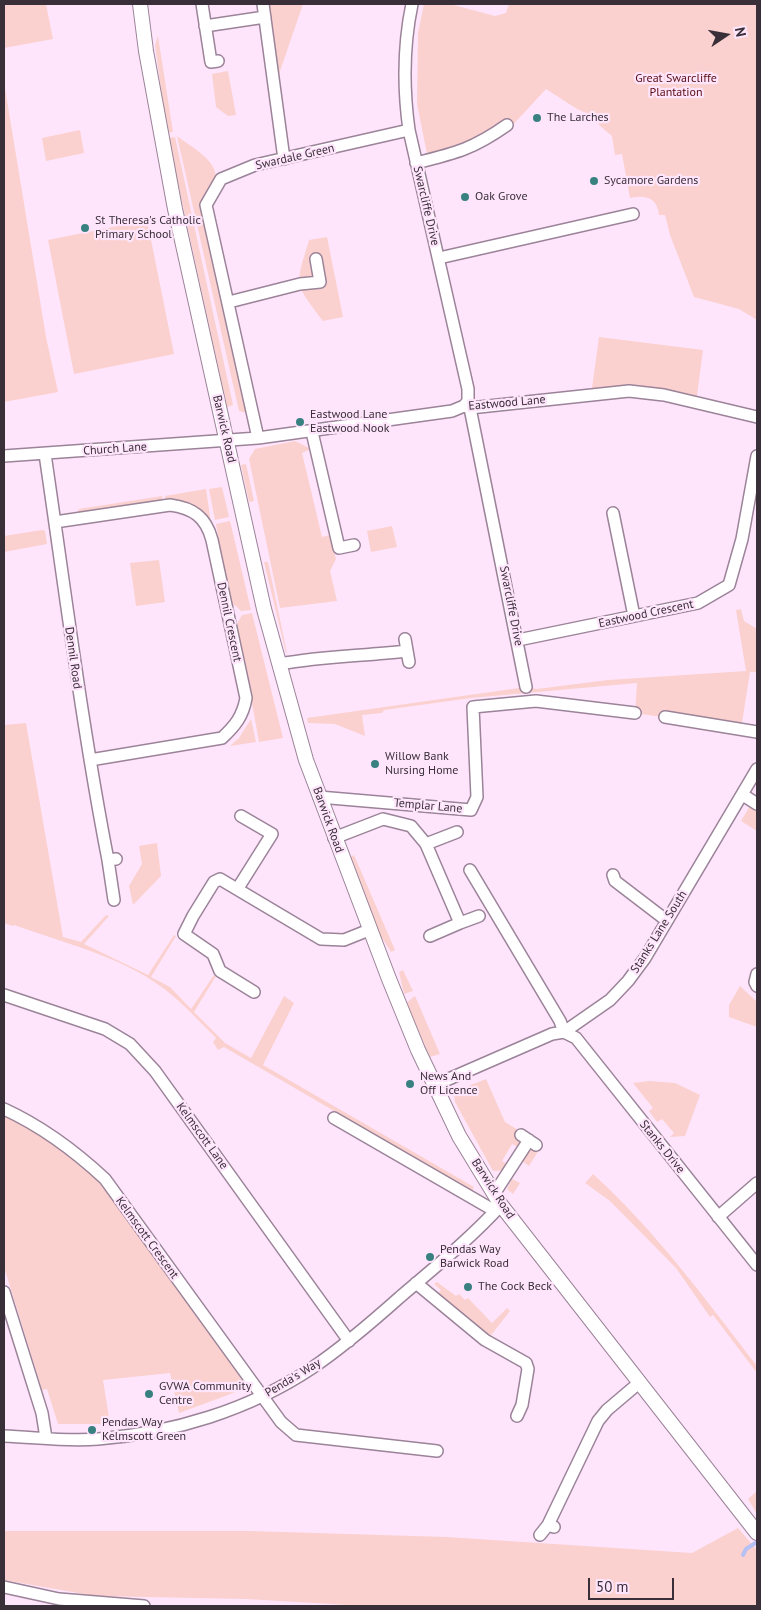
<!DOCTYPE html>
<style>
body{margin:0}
#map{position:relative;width:761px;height:1610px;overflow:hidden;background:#ffe5fc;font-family:"PT Sans",sans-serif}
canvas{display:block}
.frame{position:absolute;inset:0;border:5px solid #392f38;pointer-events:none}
.north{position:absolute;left:701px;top:10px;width:50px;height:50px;-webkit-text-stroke:4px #ffe5fc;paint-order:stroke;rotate:78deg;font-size:14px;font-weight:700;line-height:20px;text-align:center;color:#392f38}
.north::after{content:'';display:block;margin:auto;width:18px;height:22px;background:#392f38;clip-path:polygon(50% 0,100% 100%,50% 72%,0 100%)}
.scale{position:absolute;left:588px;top:1578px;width:86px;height:22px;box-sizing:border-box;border:2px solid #392f38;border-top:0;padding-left:6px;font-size:15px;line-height:18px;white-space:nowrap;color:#392f38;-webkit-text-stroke:4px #ffe5fc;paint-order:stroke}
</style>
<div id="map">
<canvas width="761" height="1610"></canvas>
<div class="frame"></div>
<div class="north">N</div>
<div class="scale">50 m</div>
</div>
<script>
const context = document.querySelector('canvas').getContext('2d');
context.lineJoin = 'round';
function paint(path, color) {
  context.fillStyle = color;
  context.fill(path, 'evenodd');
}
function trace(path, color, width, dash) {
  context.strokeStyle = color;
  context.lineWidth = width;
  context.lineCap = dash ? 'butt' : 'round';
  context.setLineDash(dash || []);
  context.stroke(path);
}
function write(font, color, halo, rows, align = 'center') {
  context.font = font + ' "PT Sans",sans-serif';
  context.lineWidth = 4.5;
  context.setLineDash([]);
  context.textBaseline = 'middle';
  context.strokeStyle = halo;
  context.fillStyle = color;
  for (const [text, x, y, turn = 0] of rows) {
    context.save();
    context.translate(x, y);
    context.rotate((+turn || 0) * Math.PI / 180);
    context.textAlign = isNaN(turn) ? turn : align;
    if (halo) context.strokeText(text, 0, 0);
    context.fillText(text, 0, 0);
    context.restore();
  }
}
paint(new Path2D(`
 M4,4H46L53,39L4,48Z
 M267,4H303L278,77Z
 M424,4H450L495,16L506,13L509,4H757V320L739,309L694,297L670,235L665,215H659C657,197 645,195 630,198L622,154L615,155L612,136L600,126L593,116L577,109L546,89L510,128L504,119C474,142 463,146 427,154L417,104L418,33Z
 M158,36L173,132L167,133L155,45Z
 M228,71L236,115L228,116L216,107L212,74Z
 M4,82L46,337L58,392L4,402Z
 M80,130L84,153L46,161L42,138Z
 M177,136C191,147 216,159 216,178L207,190L203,203L247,413L239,411Z
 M175,137L233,405L227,407L168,138Z
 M147,220L174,354L74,374L48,240Z
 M327,237L343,317L323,321C294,282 295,287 309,240Z
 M599,337L703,350L696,403L664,395H591Z
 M295,441L311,449L302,453L322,537L330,535L336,559L330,571L337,601L280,608L249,459L255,449Z
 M246,464L254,501L249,502L241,465Z
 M222,487L229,517L215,520L209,489Z
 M206,489L211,523C199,508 186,499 166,500L165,496Z
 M162,496L163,500L77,513L79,509Z
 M230,521L251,610L241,611L236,606L228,603L217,543L219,542L216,524Z
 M392,526L397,547L371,552L367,531Z
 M42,530L45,531L47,544L4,552V536Z
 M159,560L165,602L136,606L130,563Z
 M264,562H268L287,653H286Z
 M741,609L744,621L757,629V672H750L741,729L635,713L637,683L471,698L384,710L382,713L362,715L365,736L335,724L308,723L307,718L526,687L537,689L608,680L746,671L736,610Z
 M252,613L283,738L259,742L250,692L234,629L242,615Z
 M251,719L256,742L230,746L239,738Z
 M26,723L63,937L81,942L106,915L109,916L84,944L148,975L174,935L176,936L151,977L170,987L191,1009L214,975L216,976L194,1012L225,1043L251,1058L284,996L294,1003L263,1065L474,1187L472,1191L224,1047L218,1050L213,1042L216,1038C199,1021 183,1003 163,988C120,956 64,943 14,925L13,926L4,923V725Z
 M757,794V831L741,821Z
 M157,843L161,876L133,905L129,886L142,864L139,846Z
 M354,855L395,950L391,952L375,927L348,858Z
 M403,970L413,991L404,994L399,972Z
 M740,986L757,1002V1027L729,1017V1005Z
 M415,996L440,1054L430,1057L406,1003Z
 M486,1079L505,1122L518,1130L515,1136L519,1141L520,1148L512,1144L502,1161L509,1165C504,1170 500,1171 493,1171L455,1102L454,1095L458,1090Z
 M649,1081L675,1083L700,1095L685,1136L670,1137L674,1133L662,1119L657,1122L649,1111L653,1108L633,1083Z
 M4,1115C41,1132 75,1157 104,1186L246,1382L244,1389L179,1413L170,1373L103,1380L110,1424H58L47,1389L42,1390L4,1267Z
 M533,1149L539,1150L529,1166L522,1161L528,1152Z
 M593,1174C656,1231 705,1299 757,1366V1373L713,1315L710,1317L676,1268L610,1201L585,1183Z
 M512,1179L520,1183L513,1194L507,1189Z
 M437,1282L456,1296L459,1294L465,1300L468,1298L492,1323L507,1308L510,1311L488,1339L430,1289L432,1288L438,1293L441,1290L434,1284Z
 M757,1491V1514L748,1499Z
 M738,1528L757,1550V1606H365L246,1599L95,1596L4,1580V1531H249L447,1537L692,1553Z`), '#fad1ce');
trace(new Path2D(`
 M743,1555L746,1549L757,1542`), '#b5c0f5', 4);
const minor = new Path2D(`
 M202,4L211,62L218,61
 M263,4L284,159
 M412,4C403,47 403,87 409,130L468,389V401L464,406
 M205,26L265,17
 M416,163C456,153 473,149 507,125
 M439,258L633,214
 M229,302L300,284L320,282L316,259
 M470,408L526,687
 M312,432L339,548L354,545
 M258,438L206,205L221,179L255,165L409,130
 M45,454C65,590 82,726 108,860L116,859
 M4,456L258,438L452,411L464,406L470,408L629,391L664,395L757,417
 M613,513L634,616
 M55,522L170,505C193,508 206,517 212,540L246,698C243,716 235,726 222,738L90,760
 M405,639L409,662
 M518,640L698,603L729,585L742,539L757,456
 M280,664C322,656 364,656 407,651
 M665,717L757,732
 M743,795L757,804
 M319,797L471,810L477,797L473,707L536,701L635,713
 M334,838L383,819L411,826L426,844L460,923L430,936
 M426,844L457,832
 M108,860L114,900
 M470,870L560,1021L564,1032
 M613,875L615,881L666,920
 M238,888L272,834L241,816
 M460,923L479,916
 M757,974L755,982L757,986
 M254,992L220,971L213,954L184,934L193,916L214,882L220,879L321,939L344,940L369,930
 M4,995L105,1029L130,1044L155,1071L349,1341
 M564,1032L576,1038L757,1265
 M435,1085L552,1034L564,1032L610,1000L628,981L645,958L757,769
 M4,1109C41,1126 76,1152 105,1179L281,1422L296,1435L437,1451
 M334,1118L495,1211
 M521,1135L536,1145
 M494,1194L529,1140
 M718,1217L757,1183
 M416,1283L485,1340L526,1363L528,1369L522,1405L517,1416
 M4,1292L42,1413L46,1438
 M4,1436C35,1437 67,1442 98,1439C173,1433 249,1410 312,1368C343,1347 372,1322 400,1297C434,1268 471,1238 501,1205
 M548,1525L598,1421L607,1410L640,1382
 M540,1535L548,1525L554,1527
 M4,1587L59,1599L144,1606`);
const tertiary = new Path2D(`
 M140,4L146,51L175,209L264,609L306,760L389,979L418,1050L459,1136L501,1205L757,1533`);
trace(minor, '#9b8399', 14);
trace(tertiary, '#9b8399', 16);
trace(minor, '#fff', 11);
trace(tertiary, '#fff', 14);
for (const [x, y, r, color] of [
 [537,118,5,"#398181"],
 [594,181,5,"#398181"],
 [465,197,5,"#398181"],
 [85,228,5,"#398181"],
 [300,422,5,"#398181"],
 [375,764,5,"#398181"],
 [410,1084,5,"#398181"],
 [430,1257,5,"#398181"],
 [468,1287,5,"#398181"],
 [149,1394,5,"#398181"],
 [92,1430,5,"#398181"]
]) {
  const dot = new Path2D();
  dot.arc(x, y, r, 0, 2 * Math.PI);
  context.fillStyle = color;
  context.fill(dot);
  trace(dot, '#ffe5fc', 2);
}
write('12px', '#580c12', '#ffe5fc', [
 ["Great Swarcliffe",676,79],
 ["Plantation",676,93]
]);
write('12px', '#392f38', '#ffe5fc', [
 ["The Larches",547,118],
 ["Sycamore Gardens",604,181],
 ["Oak Grove",475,197],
 ["St Theresa's Catholic",95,221],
 ["Primary School",95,235],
 ["Eastwood Lane",310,415],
 ["Eastwood Nook",310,429],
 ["Willow Bank",385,757],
 ["Nursing Home",385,771],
 ["News And",420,1077],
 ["Off Licence",420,1091],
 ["Pendas Way",440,1250],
 ["Barwick Road",440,1264],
 ["The Cock Beck",478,1287],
 ["GVWA Community",159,1387],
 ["Centre",159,1401],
 ["Pendas Way",102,1423],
 ["Kelmscott Green",102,1437]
], 'left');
write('12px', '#392f38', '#ffe5fc', [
 ["Swardale Green",295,157,-13],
 ["Swarcliffe Drive",426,206,77],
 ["Eastwood Lane",507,403,-5],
 ["Barwick Road",224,429,77],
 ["Church Lane",115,449,-4],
 ["Swarcliffe Drive",511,606,79],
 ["Eastwood Crescent",646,614,-12],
 ["Dennil Crescent",229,622,78],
 ["Dennil Road",73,658,82],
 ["Templar Lane",428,806,5],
 ["Barwick Road",328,820,70],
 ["Stanks Lane South",659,932,-58],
 ["Kelmscott Lane",202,1136,54],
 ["Stanks Drive",662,1147,51],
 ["Barwick Road",493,1189,57],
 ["Kelmscott Crescent",147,1238,54],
 ["Penda's Way",293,1378,-31]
]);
</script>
